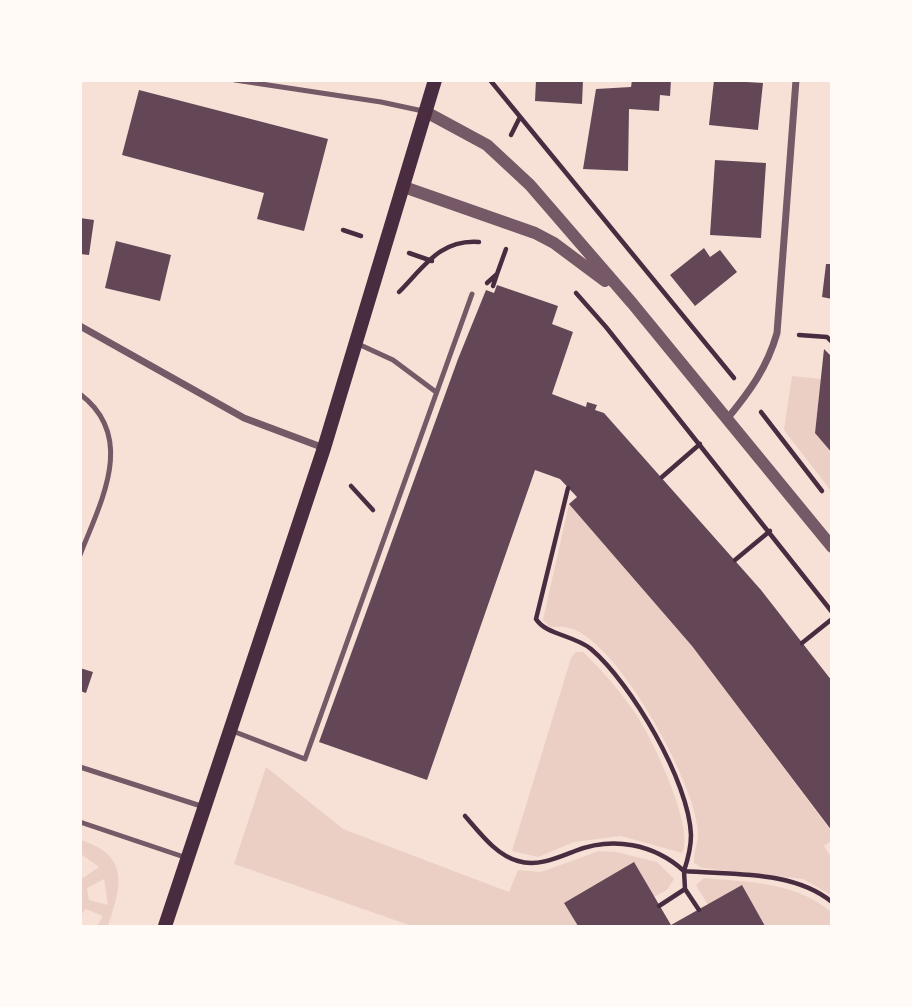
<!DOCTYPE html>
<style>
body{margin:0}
#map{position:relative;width:912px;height:1007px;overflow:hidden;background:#f7e1d7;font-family:"Roboto Condensed",sans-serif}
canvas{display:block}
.frame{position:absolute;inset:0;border:82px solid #fffaf5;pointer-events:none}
</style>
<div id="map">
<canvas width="912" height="1007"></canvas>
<div class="frame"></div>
</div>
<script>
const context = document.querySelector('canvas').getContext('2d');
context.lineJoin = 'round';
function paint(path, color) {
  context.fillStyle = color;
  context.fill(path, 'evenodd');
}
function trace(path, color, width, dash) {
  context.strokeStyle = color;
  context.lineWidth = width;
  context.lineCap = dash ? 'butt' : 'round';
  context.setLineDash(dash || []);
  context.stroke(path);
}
paint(new Path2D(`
 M792,376L821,379L815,432L831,453V491L784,430Z
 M569,504L692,646L831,831V841L824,846L831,857V895L803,879L702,868L694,863C693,854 697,846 698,836C698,827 695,814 692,804C677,756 625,660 581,633C572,627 562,626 550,627L543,620Z
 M576,652H583C602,670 620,691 635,713C651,735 696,830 682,853L621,836L574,842L538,857L512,851L571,658Z
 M266,767L343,829L509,892L518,870L541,872L599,851L617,852L657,862L674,879L667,890L654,897L564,903L578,926H412L234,864Z
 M81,840C131,856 121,887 108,926H97L103,916L86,909L81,915V876L83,878L99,867L81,854ZM104,879L108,905L89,900L87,888Z
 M704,878C748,882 796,882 831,912V926H765L742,886L708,905L696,885Z`), '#ebcfc5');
paint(new Path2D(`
 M536,80H583L582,104L535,101Z
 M632,80H671L670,96L660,95L659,111L629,109L628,171L583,169L596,89L631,87Z
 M714,80L763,83L758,130L709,125Z
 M139,90L328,139L304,231L257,219L264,193L122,155Z
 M715,160L766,163L761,238L710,235Z
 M80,218L94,220L89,255L80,254Z
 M116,241L171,255L160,301L105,288Z
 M704,248L710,257L720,250L737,272L695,306L670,275Z
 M826,264H832V299L822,297Z
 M497,285L558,306L552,324L573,332L552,394L586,407L587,402L597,405L595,410L604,413L761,590L832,681V831L692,646L569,504L577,497L560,479L535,470L427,780L319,742L458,359L486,290L494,293Z
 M824,349L832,357V453L815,433Z
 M80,668L93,672L86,693L80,691Z
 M634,862L671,925L742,885L765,926H578L564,903Z`), '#644757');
trace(new Path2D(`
 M490,80L734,378
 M511,135L520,117
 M343,230L361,236
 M409,253L432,261
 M487,283L497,274L506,249
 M493,286L497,274
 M399,292C424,267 440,239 479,242
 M576,293L606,327L832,612
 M799,335L827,337L832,342
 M761,412L822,491
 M662,477L700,444
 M351,486L373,510
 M568,488L536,619C546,635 574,635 591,649C631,683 689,781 691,835C691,847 688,859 684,871C732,875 793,870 832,902
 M735,560L770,531
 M802,643L832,619
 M465,816C480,833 496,855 518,861C537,867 557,858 575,851C613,836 654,844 684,871L685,889L659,906
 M685,889L699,910`), '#4a2c40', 4.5);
trace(new Path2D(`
 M235,80L381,102L423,111
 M356,343L393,360L436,392
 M80,394C137,437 101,501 80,555
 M230,730L305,759L472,294
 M80,767L204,807
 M80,822L187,858`), '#755966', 5);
trace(new Path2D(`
 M80,326L244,418L324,448
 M727,419C750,391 767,368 777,333L796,80`), '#755966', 7);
trace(new Path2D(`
 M426,112L487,145L530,185L632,303L832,547
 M404,187L535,233L554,243L605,281`), '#755966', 12);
trace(new Path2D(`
 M165,926L324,448L435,80`), '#4a2c40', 14);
</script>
